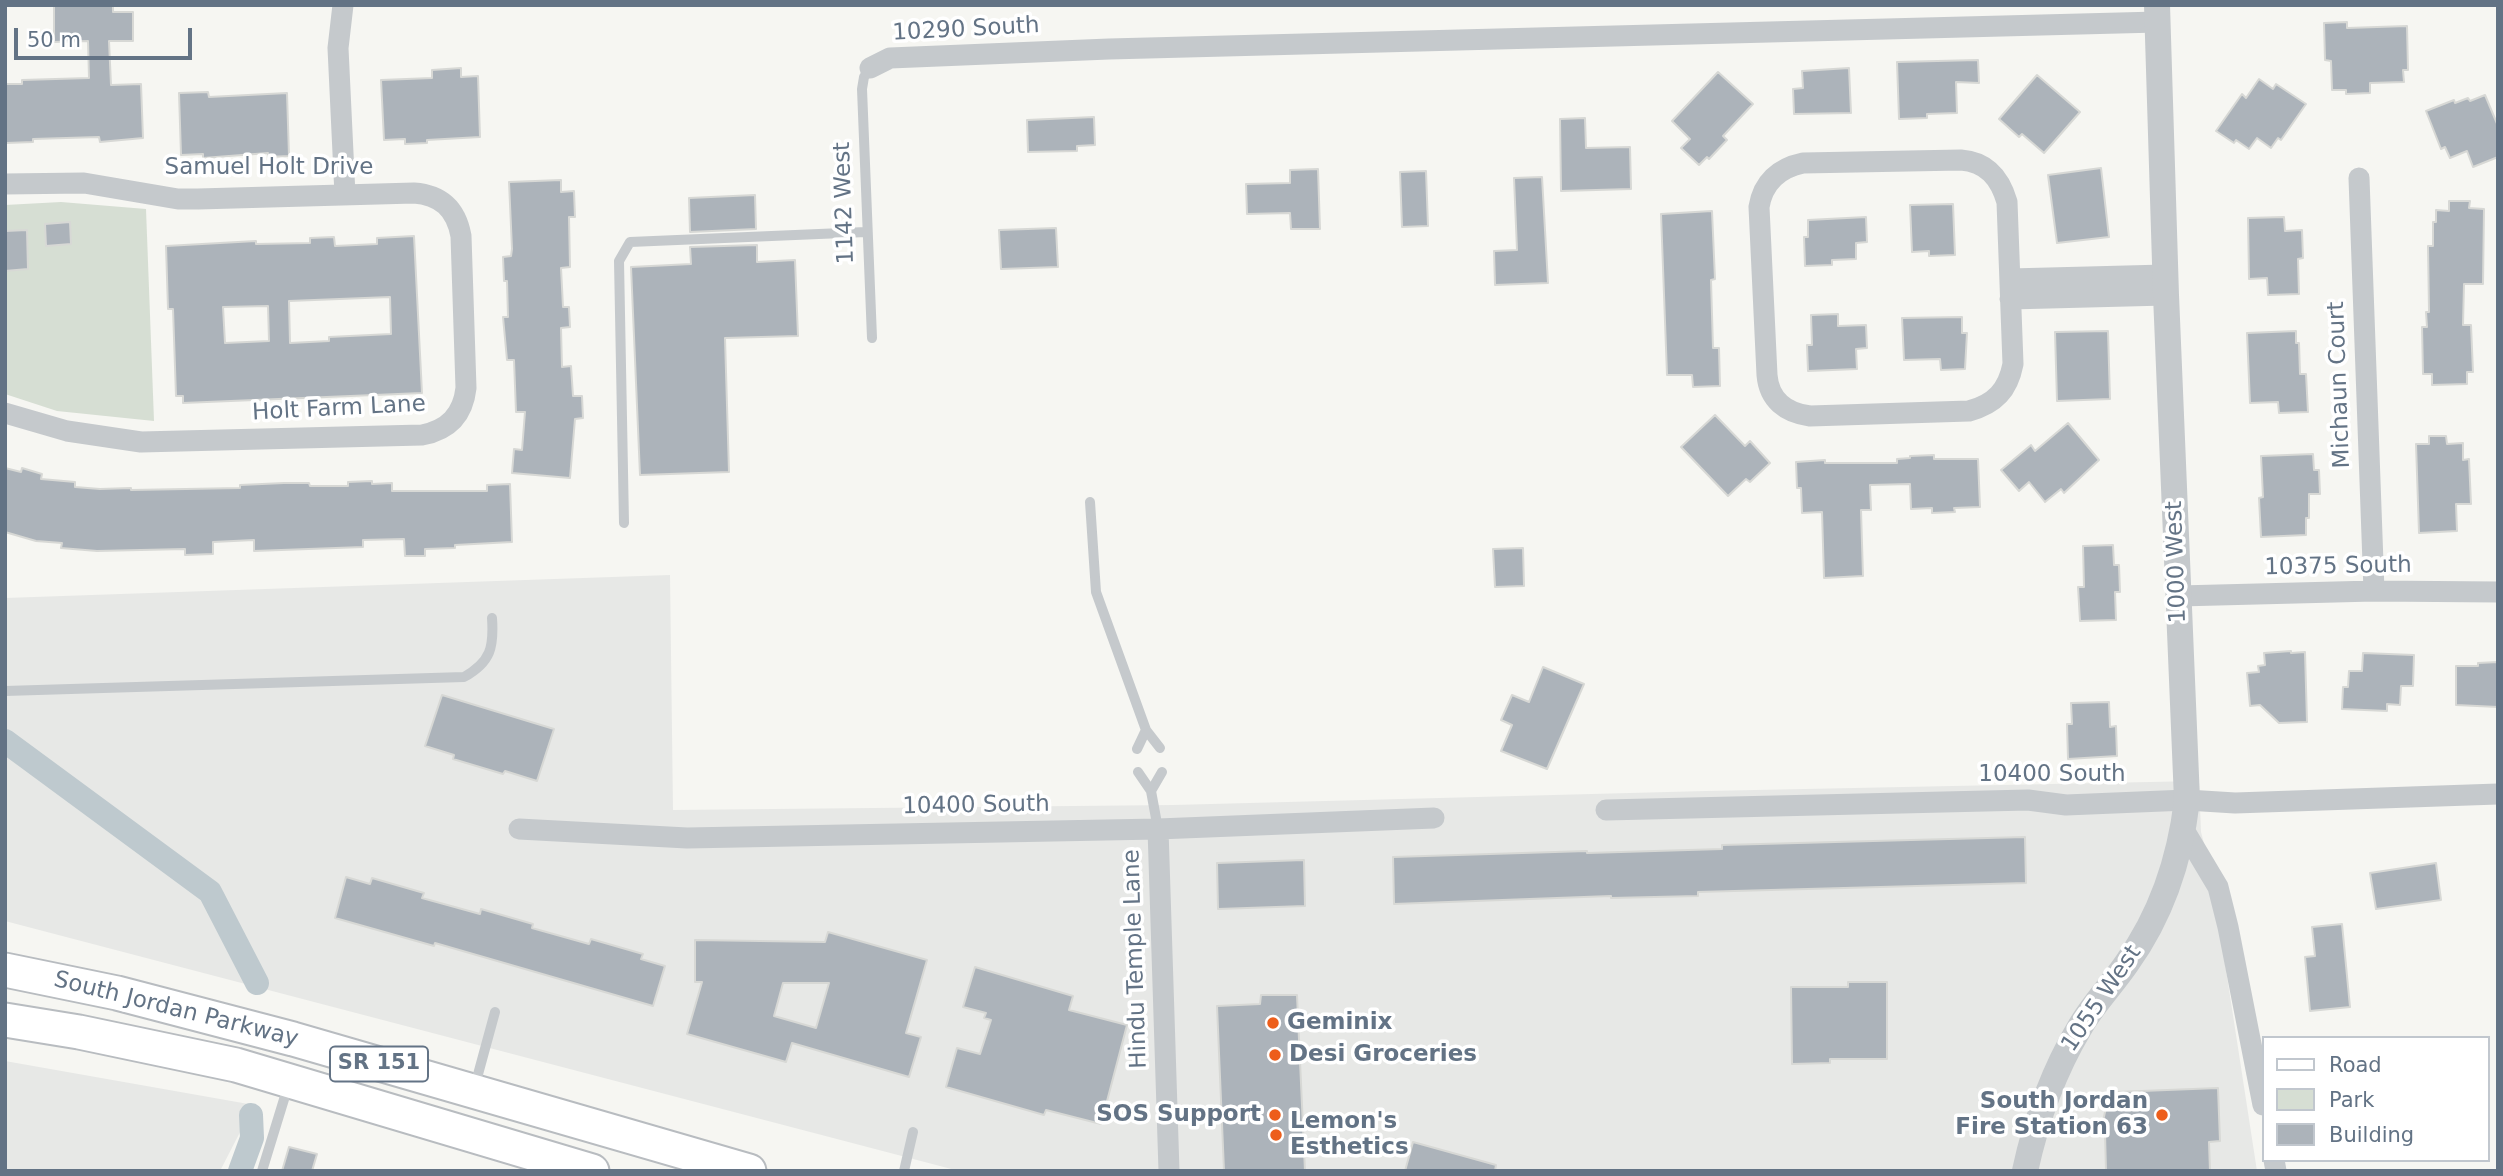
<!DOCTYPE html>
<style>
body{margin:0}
#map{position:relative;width:2503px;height:1176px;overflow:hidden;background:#f6f6f2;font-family:"DejaVu Sans",sans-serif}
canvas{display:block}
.frame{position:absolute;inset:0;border:7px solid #637385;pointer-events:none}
.legend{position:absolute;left:2262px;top:1036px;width:228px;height:126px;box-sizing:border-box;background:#fff;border:2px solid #c1c7ce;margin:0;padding:9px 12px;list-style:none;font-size:21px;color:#637385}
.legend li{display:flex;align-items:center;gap:14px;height:35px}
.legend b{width:35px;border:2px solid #c1c7ce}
.scale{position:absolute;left:14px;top:28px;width:178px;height:32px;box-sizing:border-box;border:4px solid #637385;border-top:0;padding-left:9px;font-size:21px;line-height:24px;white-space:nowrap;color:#637385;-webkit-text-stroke:5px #fff;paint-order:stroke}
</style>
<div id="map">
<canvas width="2503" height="1176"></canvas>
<div class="frame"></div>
<ul class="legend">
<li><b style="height:9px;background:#fff"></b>Road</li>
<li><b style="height:19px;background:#d6ded3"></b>Park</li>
<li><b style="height:19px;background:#acb3ba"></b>Building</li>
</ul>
<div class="scale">50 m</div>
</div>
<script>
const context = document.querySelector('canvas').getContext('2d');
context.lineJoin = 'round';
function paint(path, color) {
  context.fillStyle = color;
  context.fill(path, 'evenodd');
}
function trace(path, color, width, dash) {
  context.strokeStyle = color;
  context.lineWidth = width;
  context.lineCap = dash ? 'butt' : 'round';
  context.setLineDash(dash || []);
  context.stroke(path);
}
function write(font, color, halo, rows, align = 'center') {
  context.font = font + ' "DejaVu Sans",sans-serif';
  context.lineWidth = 7;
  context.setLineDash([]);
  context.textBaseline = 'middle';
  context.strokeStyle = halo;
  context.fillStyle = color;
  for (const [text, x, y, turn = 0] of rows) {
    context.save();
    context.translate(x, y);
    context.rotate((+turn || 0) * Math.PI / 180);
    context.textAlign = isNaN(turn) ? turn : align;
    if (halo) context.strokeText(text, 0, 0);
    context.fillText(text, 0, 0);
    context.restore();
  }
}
paint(new Path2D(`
 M670,575L673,810L1173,805L1706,791L2199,781L2201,832L2210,866L2257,1171H959L5,921V598Z
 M5,1061L254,1105L220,1171H5Z`), '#e7e8e6');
paint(new Path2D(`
 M61,202L146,209L154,421L57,411L5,394V205Z`), '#d6ded3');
trace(new Path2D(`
 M5,741L210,892L257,983
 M240,1171L252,1138L251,1115`), '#bec9ce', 24);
const building = new Path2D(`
 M54,5H113V12H133V41H109L111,85L141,84L143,138L100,142L99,137L33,139V142L6,143L5,84H22V80L89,78L88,41L54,42Z
 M2347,22V28L2407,26L2408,70H2403L2404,82L2370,83V93L2346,94V90H2332L2331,61L2325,60L2324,23Z
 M1978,60L1979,83L1956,82L1957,113L1927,114V118L1899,119L1897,62Z
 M461,68V77L478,76L480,137L427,140V143L405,144V139L384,140L381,80L432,78V70Z
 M1849,68L1851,113L1794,114L1793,89L1803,88L1802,71Z
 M1718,72L1753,104L1723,136L1727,140L1709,159L1707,157L1699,165L1681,148L1690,139L1672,121Z
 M2037,75L2080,112L2044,153L2022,134L2019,137L1999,119Z
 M2259,79L2273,89L2276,84L2306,104L2281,140L2278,138L2271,148L2257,138L2249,149L2236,140L2234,143L2216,131L2242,94L2246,98Z
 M208,92L209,97L287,93L289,156L268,157V153L203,158V154L181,155L179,93Z
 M2485,95L2498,126V157L2473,167L2467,151L2450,158L2445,147L2441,149L2426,111L2454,100L2455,103L2468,98L2470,101Z
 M1094,117L1095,145L1077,146V151L1028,152L1027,120Z
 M1585,118L1586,148L1630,147L1631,189L1561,191L1560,119Z
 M2101,168L2109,237L2057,243L2048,175Z
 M1318,169L1320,229H1291L1290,213L1247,214L1246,184L1290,183V170Z
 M1426,171L1428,226L1402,227L1400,172Z
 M1542,177L1548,283L1495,285L1494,251L1517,250L1514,178Z
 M561,180V192L574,191L575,217H569L570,267L561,268L563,307H569L570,327L561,328L562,367L571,366L573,396H582L583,418L575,419L570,478L512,473L514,449L522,450L525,412H516L514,360H507L503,317H508L507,281H504L503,257L511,256L512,249L509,182Z
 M755,195L756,229L690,232L689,198Z
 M2449,201H2470L2469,208L2484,209L2483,284H2464L2463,325H2471L2473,372H2467V384L2432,385V374H2423L2422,327H2427L2426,312H2429L2428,246H2433V222H2436V210L2449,211Z
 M1953,204L1955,255L1929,256V251L1912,252L1910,205Z
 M1712,211L1715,279L1711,280L1713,348H1719L1720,386L1693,387L1692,375H1667L1661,214Z
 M1866,217L1867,242L1856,243V259L1832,260V265L1805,266L1804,237H1808V220Z
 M2284,217L2285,231L2302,230L2303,258L2298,259L2299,294L2268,295L2267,278L2249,279L2248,218Z
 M70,222L71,244L46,246L45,224Z
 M1056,228L1058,267L1001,269L999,230Z
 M27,230L28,269L5,271V231Z
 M414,236L422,393L183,403V396H176L173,309H168L166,246L256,241V244L310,243V238L334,237L335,246L377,244V238ZM390,297L391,334L329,337V341L290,343L289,301ZM268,306L269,341L225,343L223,307Z
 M757,245V262L795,260L798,336L725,338L729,472L640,475L631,267L691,264L690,247Z
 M1838,314V326L1866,325L1867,348L1856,349L1857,369L1808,371L1807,345H1812L1811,315Z
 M1962,317V333H1967L1965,369L1941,370L1940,359L1904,360L1902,318Z
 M2108,331L2110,399L2057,401L2055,332Z
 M2296,331V343H2299L2300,374H2306L2308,412L2279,413L2278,402L2250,403L2247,333Z
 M1715,415L1745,446L1750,441L1770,463L1750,482L1746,479L1728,496L1681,447Z
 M2068,423L2099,460L2064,493L2061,489L2045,502L2029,482L2019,491L2001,470L2031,445L2035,451Z
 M2429,436H2446L2447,444L2463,443V460L2469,459L2471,504H2456L2457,531L2419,533L2416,444H2429Z
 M2313,454L2314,470H2319L2320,494H2309V518H2306V535L2261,537L2259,498L2263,497L2261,456Z
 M1934,455V459H1978L1980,507L1954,508L1955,512L1932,513V508L1911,509L1910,484L1870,485L1871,510H1861L1863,576L1824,578L1822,512L1802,513L1801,488H1797L1796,462L1825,460V463H1897V459L1910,458V456Z
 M5,468L21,472L22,468L42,474L41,479L75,482V487L100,489L131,488V490L240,488V485L284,483H309L310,486H348V482L372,481V484L392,483V491H487V485L510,484L512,542L455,545V548L425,549V556H405L404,539L363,540V547L254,551V540L213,542V554L185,555V549L97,551L61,548L62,543L36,541L5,532Z
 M2113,545L2114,565H2119L2120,592H2115L2116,620L2080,621L2078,587H2084L2083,546Z
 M1523,548L1524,586L1495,587L1493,549Z
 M2291,651V653L2305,652L2307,722L2279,723L2260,705L2250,706L2247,673L2259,672L2258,666L2265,665L2264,653Z
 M2363,653L2414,655L2413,686H2401L2400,705L2387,704V711L2342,709L2343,687H2348L2349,671H2362Z
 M2498,662V707L2456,705V666H2478V663Z
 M1543,667L1584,684L1547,769L1501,751L1512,725L1501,720L1512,695L1529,702Z
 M442,695L554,729L537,781L505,771L503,774L453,759L454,755L425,746Z
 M2109,702L2110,727L2116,726L2117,756L2068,759L2067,724H2072L2071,703Z
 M2025,837L2026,883L1698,892V896L1611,898V896L1394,904L1393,857L1587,851V853L1722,849V845Z
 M1304,860L1305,906L1218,909L1217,863Z
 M2436,863L2441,900L2376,909L2370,873Z
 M346,877L370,884L372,878L424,893L422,898L480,914L481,909L533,924L532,928L589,944L591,939L643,954L641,959L665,966L653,1006L435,943L434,946L335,918Z
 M2342,924L2350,1007L2310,1011L2305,957L2315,956L2312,927Z
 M828,932L927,960L906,1033L921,1037L909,1077L792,1043L786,1062L687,1034L702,982H695V940L825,942ZM783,983H829L816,1028L774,1016Z
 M975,967L1073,996L1069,1010L1127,1025L1101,1124L1046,1110L1044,1115L946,1087L957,1048L980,1054L991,1020L984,1018L986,1013L963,1007Z
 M1848,982H1887V1059H1830V1063L1792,1064L1791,987H1848Z
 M1261,995H1297L1305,1171H1224L1217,1006L1260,1004Z
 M2218,1088L2220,1141L2209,1142L2210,1171H2106L2105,1133L2100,1134L2108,1099H2116V1092Z
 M1413,1142L1496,1165L1495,1171H1405Z
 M289,1147L317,1154L312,1171H282Z`);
paint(building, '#acb3ba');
trace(building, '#d7d8d5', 2);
const primary = new Path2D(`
 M5,970L117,993L293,1039L749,1171
 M5,1020L79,1032L236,1065L592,1171`);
trace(primary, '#b8bcc0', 37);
trace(new Path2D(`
 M870,68L864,77L862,89L872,338
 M1090,502L1096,592L1146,730
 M624,523L619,261L630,242L866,232
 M5,691L464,677C491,662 494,647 492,618
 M1137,749L1146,730L1160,748
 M1138,772L1151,791L1158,829
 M1151,791L1162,772
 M474,1089L495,1012
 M262,1171L289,1083
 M904,1171L913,1132`), '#c5c9cc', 10);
trace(new Path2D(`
 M343,5L338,48L345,195
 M870,68L890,58L1109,49L2158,22
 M1961,160C1987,162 2000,178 2007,202L2013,364C2008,390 1995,404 1969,411L1810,416C1786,413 1769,400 1767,375L1759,207C1763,182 1779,168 1803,163Z
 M2359,178L2374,591
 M5,184L84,183L178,199H198L414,193C441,195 456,209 461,236L466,388C463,415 448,430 422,435L141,442L67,431L5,413
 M2010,279L2165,275
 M2010,299L2166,295
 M2179,596L2374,591L2498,592
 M1606,810L2028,800L2066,805L2187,800L2235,803L2498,794
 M519,829L687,838L1158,829L1434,818
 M1158,829L1169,1171
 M2184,830L2218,887L2228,927L2263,1105
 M2274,1160L2276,1171`), '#c5c9cc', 21);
trace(new Path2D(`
 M2025,1171C2036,1120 2053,1072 2080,1027C2093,1004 2112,985 2127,963C2162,914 2180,860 2187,800L2166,295L2157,5`), '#c5c9cc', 26);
trace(primary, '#fff', 33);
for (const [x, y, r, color] of [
 [1273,1023,7,"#ed5e1b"],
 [1275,1055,7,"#ed5e1b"],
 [1275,1115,7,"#ed5e1b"],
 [2162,1115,7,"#ed5e1b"],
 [1276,1135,7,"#ed5e1b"]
]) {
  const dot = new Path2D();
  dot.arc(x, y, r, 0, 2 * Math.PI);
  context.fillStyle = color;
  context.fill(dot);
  trace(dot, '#fff', 2.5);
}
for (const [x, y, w] of [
 [379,1064,98]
]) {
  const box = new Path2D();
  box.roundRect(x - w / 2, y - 17.5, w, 35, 5);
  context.fillStyle = '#fff';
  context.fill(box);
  trace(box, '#637385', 2);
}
write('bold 21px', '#637385', null, [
 ["SR 151",379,1064]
]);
write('23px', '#637385', '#fff', [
 ["10290 South",966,30,-3],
 ["Samuel Holt Drive",269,168],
 ["1142 West",845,203,-92],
 ["Michaun Court",2340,385,-92],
 ["Holt Farm Lane",339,409,-3],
 ["1000 West",2177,562,-92],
 ["10375 South",2338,567,-1],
 ["10400 South",2052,775],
 ["10400 South",976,806,-1],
 ["Hindu Temple Lane",1136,959,-92],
 ["1055 West",2102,999,-56],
 ["South Jordan Parkway",176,1010,14]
]);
write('bold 23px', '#637385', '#fff', [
 ["Geminix",1287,1023],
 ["Desi Groceries",1289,1055],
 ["South Jordan",2148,1102,"right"],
 ["Fire Station 63",2148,1128,"right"],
 ["SOS Support",1261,1115,"right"],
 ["Lemon's",1290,1122],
 ["Esthetics",1290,1148]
], 'left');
</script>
